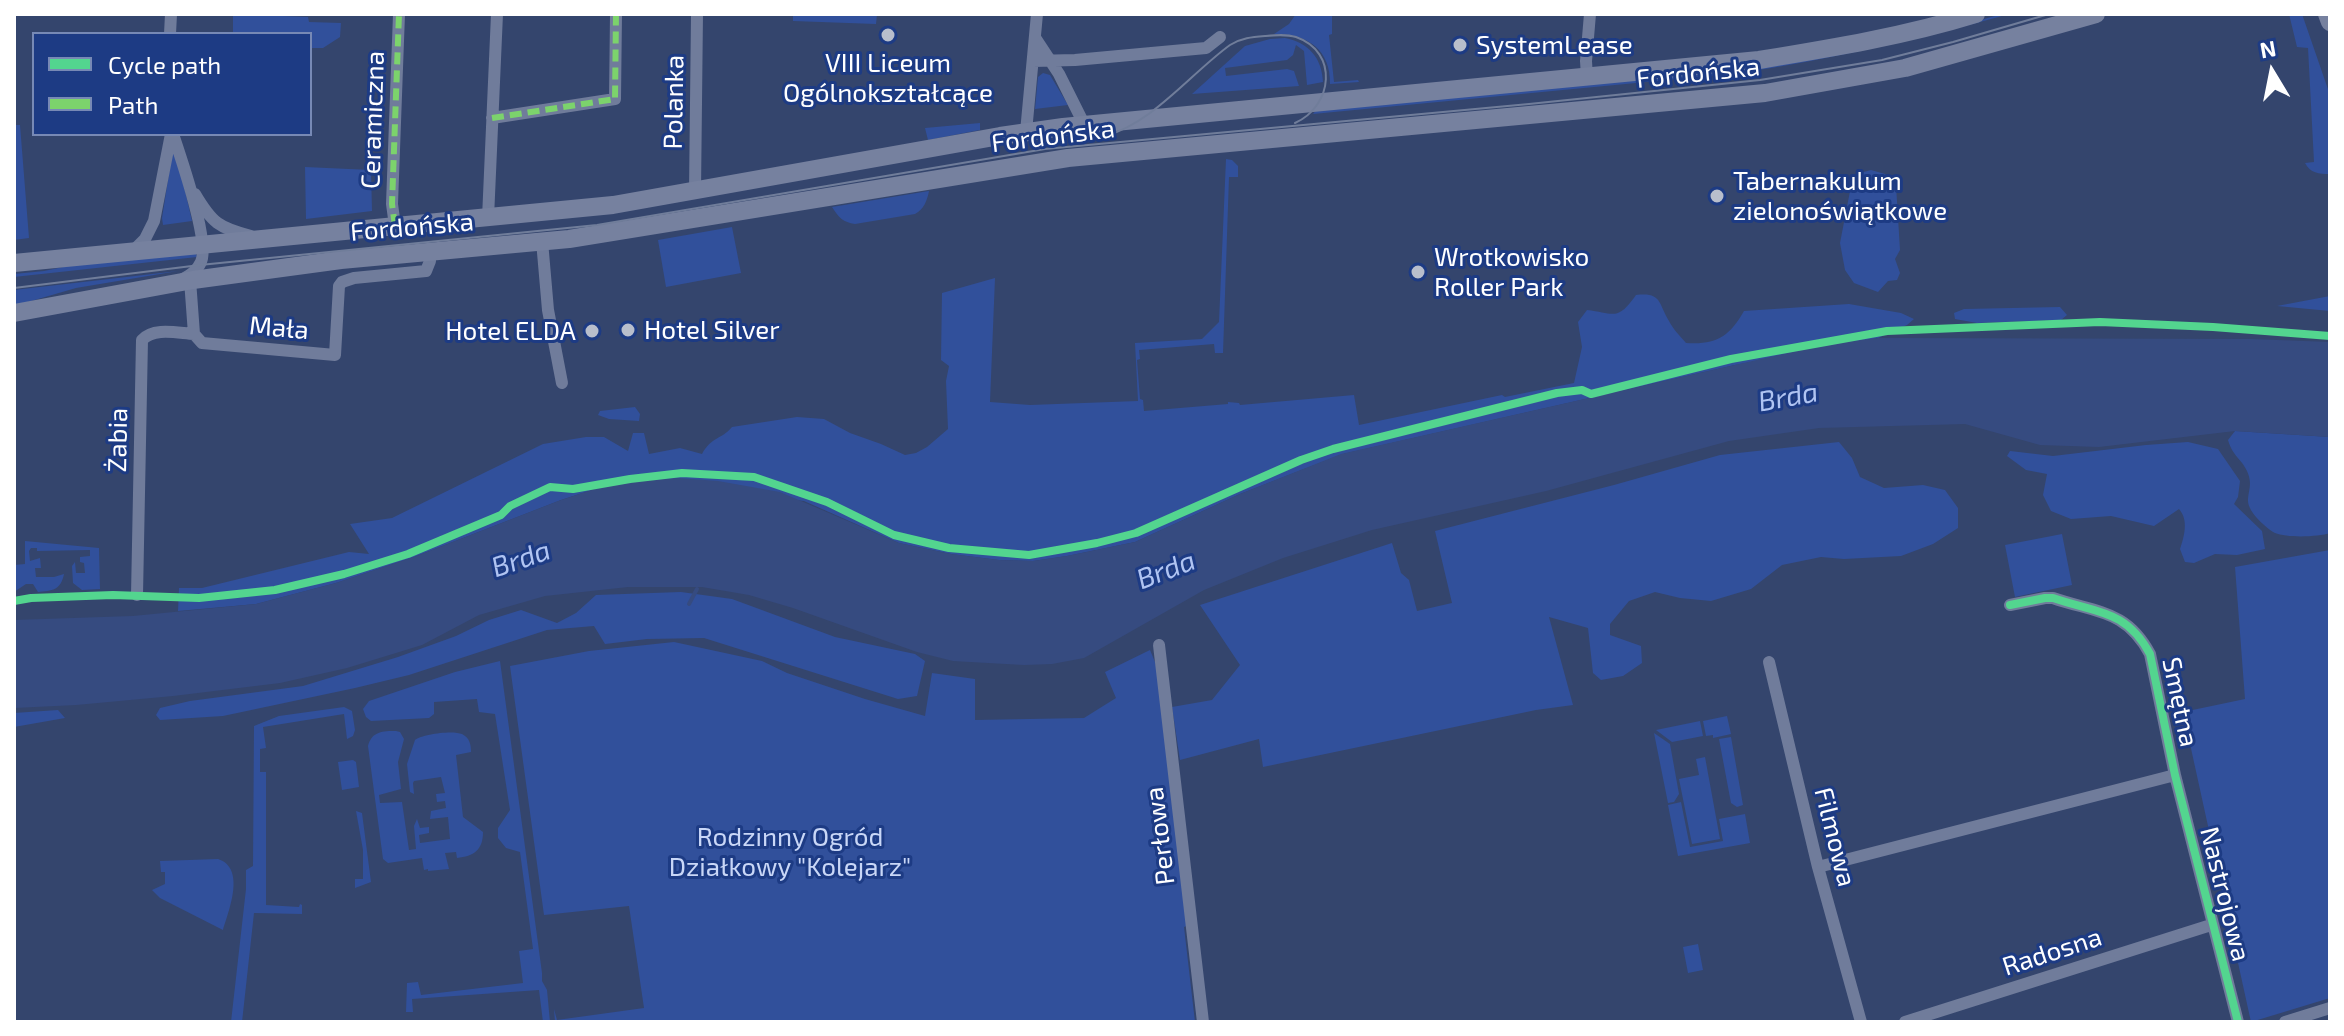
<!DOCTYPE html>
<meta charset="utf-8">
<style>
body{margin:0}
#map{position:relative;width:2344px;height:1036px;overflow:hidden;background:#34456d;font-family:"Exo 2",sans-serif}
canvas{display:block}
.frame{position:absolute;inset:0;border:16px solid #fff;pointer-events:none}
.legend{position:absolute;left:32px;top:32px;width:280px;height:104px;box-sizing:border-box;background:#1d3b84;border:2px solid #7789b5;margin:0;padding:10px 14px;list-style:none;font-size:24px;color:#fff}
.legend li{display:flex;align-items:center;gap:16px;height:40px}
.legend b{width:40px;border:2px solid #7789b5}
.north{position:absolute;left:2232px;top:32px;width:80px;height:80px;-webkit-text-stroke:6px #1d3b84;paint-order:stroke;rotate:350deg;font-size:22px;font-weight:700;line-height:32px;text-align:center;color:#fff}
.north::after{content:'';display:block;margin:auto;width:28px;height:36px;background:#fff;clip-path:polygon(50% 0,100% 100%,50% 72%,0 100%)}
</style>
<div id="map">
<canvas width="2344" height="1036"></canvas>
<div class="frame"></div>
<ul class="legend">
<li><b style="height:10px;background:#53d58f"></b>Cycle path</li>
<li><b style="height:10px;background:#7cd36c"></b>Path</li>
</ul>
<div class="north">N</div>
</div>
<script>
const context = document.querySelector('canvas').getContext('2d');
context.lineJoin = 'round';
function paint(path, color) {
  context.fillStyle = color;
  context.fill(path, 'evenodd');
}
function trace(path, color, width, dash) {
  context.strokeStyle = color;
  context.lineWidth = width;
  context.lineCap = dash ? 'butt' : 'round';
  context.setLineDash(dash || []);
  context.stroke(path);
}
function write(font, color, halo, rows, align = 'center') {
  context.font = font + ' "Exo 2",sans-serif';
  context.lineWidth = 6;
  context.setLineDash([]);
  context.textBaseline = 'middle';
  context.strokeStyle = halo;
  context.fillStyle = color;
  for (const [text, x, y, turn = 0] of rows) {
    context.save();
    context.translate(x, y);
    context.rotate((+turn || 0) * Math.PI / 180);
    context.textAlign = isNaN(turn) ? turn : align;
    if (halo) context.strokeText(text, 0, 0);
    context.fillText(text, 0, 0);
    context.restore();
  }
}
paint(new Path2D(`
 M233,14L308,17L309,22L341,23L340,37L323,48H310V34H233Z
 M793,14H877L876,24L793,21Z
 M1296,14H1332V34L1329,35L1334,82L1358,80L1359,82L1330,84C1331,49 1306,33 1274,34L1289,24Z
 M2002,14H2009C1920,39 1831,59 1740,73L1313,114L1317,109L1920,37Z
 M2289,14H2302L2330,95V174C2319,174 2310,173 2305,163L2314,162L2308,48L2297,47Z
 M1285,38C1309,43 1322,58 1323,82L1307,85L1304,51L1296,45L1293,55L1287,60L1225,68L1226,76L1287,69L1294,71L1299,86L1192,94L1245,46L1270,39Z
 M1043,73L1050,75L1068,105L1035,109L1038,77Z
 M980,123V130L928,140L925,128Z
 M14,125H20L29,238L14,240Z
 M174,142L192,221L163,225L162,218Z
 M1226,159L1232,160L1238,166V177H1229L1223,353H1215L1214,344L1139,350L1140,359L1137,360L1140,399L1143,400L1144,411L1228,404V402L1239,403L1240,405L1354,395L1359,425L1502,395L1505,397L1574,383L1582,347L1578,322L1587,310C1614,313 1617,322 1636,295C1662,292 1658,303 1669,321C1673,329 1680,336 1686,343C1716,345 1729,337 1744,311L1849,304L1901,313L1914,319L1907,325L1878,338L1735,365L1343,454L1240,494L1135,542L1067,556L1033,561L999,560L951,554L899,543L804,501L638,481L598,488L561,500L414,557L336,583L256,604L178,611L179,588H202L349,552L369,554L350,524L392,518L543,444L586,437H604L628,451L633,433H644L649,454L680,448L702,454C712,436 721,440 732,427L797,417L824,419L850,433L881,444L905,455L916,453L927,447L948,429L946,381L949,366L941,360L942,293L995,278L990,402L1030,405L1138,401L1135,343L1202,339L1219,322Z
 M305,167L371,170L372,211L306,219Z
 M1871,170L1885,174L1896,185L1900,250L1895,259L1900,273L1897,280L1888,281L1878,292L1854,283L1845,270L1840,243L1851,186L1860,173Z
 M929,191C927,201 924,209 915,214L855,224C843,222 839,218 832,207Z
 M732,227L741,273L666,287L658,240Z
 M196,253L197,257L14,277V274L44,271L87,262Z
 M178,271L76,288L14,306V290Z
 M2330,296V311L2277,306Z
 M2060,307L2067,315L2061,320L1977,323L1955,319L1954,313L1964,309Z
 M635,407L640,414L639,421L609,419L598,415L600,411Z
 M2235,431L2330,437V533C2318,537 2287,538 2275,533C2266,528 2248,512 2248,501C2248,490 2253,485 2247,471C2241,458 2233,457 2228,440Z
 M1839,442L1852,458L1860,477L1884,488L1923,485L1945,490L1958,508V528L1933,544L1901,556L1844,559L1821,557L1782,565L1751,589L1711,601L1680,598L1655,592L1629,601L1610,624V635L1641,646L1642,663L1623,676L1601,680L1593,673L1588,628L1549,617L1573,705L1536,710L1263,767L1259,739L1180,760L1172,707L1212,700L1240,665L1200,605L1392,543L1401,573L1409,580L1417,611L1452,603L1435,531L1614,485L1720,455Z
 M2188,442L2218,449L2240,481L2238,497L2234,504L2262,531L2265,549L2237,555L2215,554L2194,563L2185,562L2180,549C2184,537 2189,520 2179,509L2154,526L2111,516L2071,519L2051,511L2043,495L2047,474L2026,470L2007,456L2010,451L2053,456L2146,445Z
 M2062,534L2072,585L2015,597L2005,545Z
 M25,541L99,548L100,589L82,590L73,583L72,566L75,562L76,573H85L84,563L80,562V557L90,556V550L37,551V548H31L29,551L30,561L40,558L41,568H35L36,577H54L64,574C61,590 52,591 38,592L33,584H26L14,592V565L25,564Z
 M2330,550V998L2251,1022L2183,712L2245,699L2235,567Z
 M681,592L732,599L835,637L915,654L925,661L917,696L898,699L704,638L647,639L605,644L594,626L547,630L409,675L355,688L223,716L160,720L156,715L160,708L190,701L303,686L398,657L456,636L489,620L521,610L557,623L576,613L596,595Z
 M674,642L762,661L787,673L865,699L925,716L932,673L975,679V720L1084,718L1116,698L1105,672L1150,650L1160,674L1189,925L1184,927L1195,1022H555L554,1009L557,1020L644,1008L629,906L544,915L510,666L589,651Z
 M500,661L542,973V981L547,990L550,1022H543L539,990L412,999L413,1012H406L407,983L418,982L421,995L523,983L519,951L533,949L520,852L506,848L498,838V828L510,810L495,714L479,712L477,699L434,702V714L429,718L371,721L366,717L363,709L369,701L455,672Z
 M344,707L352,711L355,730L353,736L347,739L344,714L263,727L266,748L260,749V772H266V905L299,907L300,904L302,905V914L254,913L242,1022H231L246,889V870L253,866L254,726L279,716Z
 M58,710L65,718L14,727V713Z
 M1727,716L1731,734L1713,738V735L1706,736L1703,721Z
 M1700,721L1703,736L1672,742L1656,730Z
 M396,731L400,732L404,739L398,762L401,789L379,795L380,803L402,802L409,850L416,849L414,826L417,819L420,828L429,827V833L419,835L420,843L450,839L448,817L430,819L431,811L446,808L445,801L437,802L436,794L445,793L441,777L414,781L413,783L414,794L410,792L407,764L415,740C422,734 453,730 462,734C470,738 471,745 471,752L456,755L463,817L483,832C483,850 474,856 457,858L456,852L445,853L449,869L428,871V869L424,870L422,858L388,863L383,859L368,746C372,731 383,731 396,731Z
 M1654,733L1670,744L1679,794L1674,802L1668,803Z
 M1731,737L1743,805L1737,807L1731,803L1719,739Z
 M1705,757L1720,839L1692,844L1679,779L1699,775L1696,759Z
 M353,760L356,762L359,787L342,790L338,762Z
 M1681,802L1690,847L1723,841L1719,819L1745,814L1750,843L1678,856L1668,805Z
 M356,811L362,813L371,882L355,888V879H363V850Z
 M218,859C246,868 229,910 223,930L160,898L152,890L165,884V872H161L160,861Z
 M1698,944L1703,970L1688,973L1683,947Z`), '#31509b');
paint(new Path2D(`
 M1878,338L2251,339L2330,342V437L2235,431L2099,447L2040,445L1965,424L1819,428L1729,441L1546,491L1372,530L1283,558L1204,590L1084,658L1052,664L1024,665L953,661L917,652L793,608L749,595L702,587H628L545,596L479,615L422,645L347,668L280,683L173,696L76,705L14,708V620L133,616L256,604L336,583L414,557L561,500L598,488L638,481L677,478L718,481L780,492L899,543L951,554L999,560L1033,561L1067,556L1135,542L1240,494L1341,454L1735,365L1827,344Z`), '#364b80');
trace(new Path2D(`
 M689,604L697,589`), '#364b80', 4);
trace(new Path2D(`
 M170,34L171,14
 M1036,39L1059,74L1084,124
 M1033,61L1075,60L1206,48L1220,37
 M1587,77L1586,61L1590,14
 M492,118L615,99L616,14
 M1026,132L1037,14
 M173,134C181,158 210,242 201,262C197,271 190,275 183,279
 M695,191L697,14
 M195,194C212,223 219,228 251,236
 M488,218L497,14
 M395,226L392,204L399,14
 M542,241L548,310L562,383
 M134,250L145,239L154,221L171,134
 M190,280L194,334L202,343L335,355L339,286L342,282L354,278L426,271L430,261L429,252
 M137,595L142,340C154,327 177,333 194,334
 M2010,605L2045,598H2053C2096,613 2126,609 2150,654L2175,775L2238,1022
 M1159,645L1203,1022
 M1769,662L1818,867L1861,1022
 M1818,867L2175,775
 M1905,1022L2211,925
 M2285,1022L2330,1008`), '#707c9b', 12);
trace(new Path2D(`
 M2327,14L2330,22
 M14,263L613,205L1000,136L1063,127L1759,60C1832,48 1905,36 1976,14
 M14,313L193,280L341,260L569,239L1068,158L1765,93L1905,68L2096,14`), '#76819f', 18);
trace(new Path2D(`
 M1105,136C1153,123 1190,74 1230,45C1241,38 1252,37 1265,36C1276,35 1286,34 1296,37C1339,52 1333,106 1295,123
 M14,288L200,265L597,225L1045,149L1529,104L1760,80L1882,60L1953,42L2049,14`), '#707d9a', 2);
trace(new Path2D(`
 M492,118L615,99L616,14
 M395,226L392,204L399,14`), '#7cd36c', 6, [12, 6]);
trace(new Path2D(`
 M14,601L31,598L113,595L199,598L275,590L344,574L408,554L501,515L510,506L550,487L573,489L630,479L682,473L754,477L827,502L894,535L949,548L1029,555L1097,543L1136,533L1301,460L1333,449L1557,393L1582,390L1591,394L1731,359L1887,331L2100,322L2213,327L2330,336
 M2010,605L2045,598H2053C2096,613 2126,609 2150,654L2175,775L2238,1022`), '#53d58f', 8);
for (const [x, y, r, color] of [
 [888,35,8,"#b8becc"],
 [1460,45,8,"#b8becc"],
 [1717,196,8,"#b8becc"],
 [1418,272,8,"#b8becc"],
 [628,330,8,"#b8becc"],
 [592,331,8,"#b8becc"]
]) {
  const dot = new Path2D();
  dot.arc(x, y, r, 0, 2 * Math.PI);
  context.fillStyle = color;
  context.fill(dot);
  trace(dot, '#1d3b84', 3);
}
write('26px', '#fff', '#1d3b84', [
 ["SystemLease",1476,45],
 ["VIII Liceum",888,63,"center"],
 ["Ogólnokształcące",888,93,"center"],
 ["Tabernakulum",1733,181],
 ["zielonoświątkowe",1733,211],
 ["Wrotkowisko",1434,257],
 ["Roller Park",1434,287],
 ["Hotel Silver",644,330],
 ["Hotel ELDA",576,331,"right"]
], 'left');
write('26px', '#fff', '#1d3b84', [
 ["Fordońska",1698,73,-6],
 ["Polanka",674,102,-89],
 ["Ceramiczna",373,120,-88],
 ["Fordońska",1053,136,-7],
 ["Fordońska",412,227,-5],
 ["Mała",279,328,5],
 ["Żabia",118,440,-89],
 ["Smętna",2180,702,78],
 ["Perłowa",1160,836,-97],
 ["Filmowa",1835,837,76],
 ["Nastrojowa",2225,894,76],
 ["Radosna",2052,952,-18]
]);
write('26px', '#c9d7f7', '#1d3b84', [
 ["Rodzinny Ogród",790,837],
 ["Działkowy \"Kolejarz\"",790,867]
]);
write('italic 28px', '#b0c4f2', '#1d3b84', [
 ["Brda",1788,397,-10],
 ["Brda",521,559,-19],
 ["Brda",1166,570,-21]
]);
</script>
